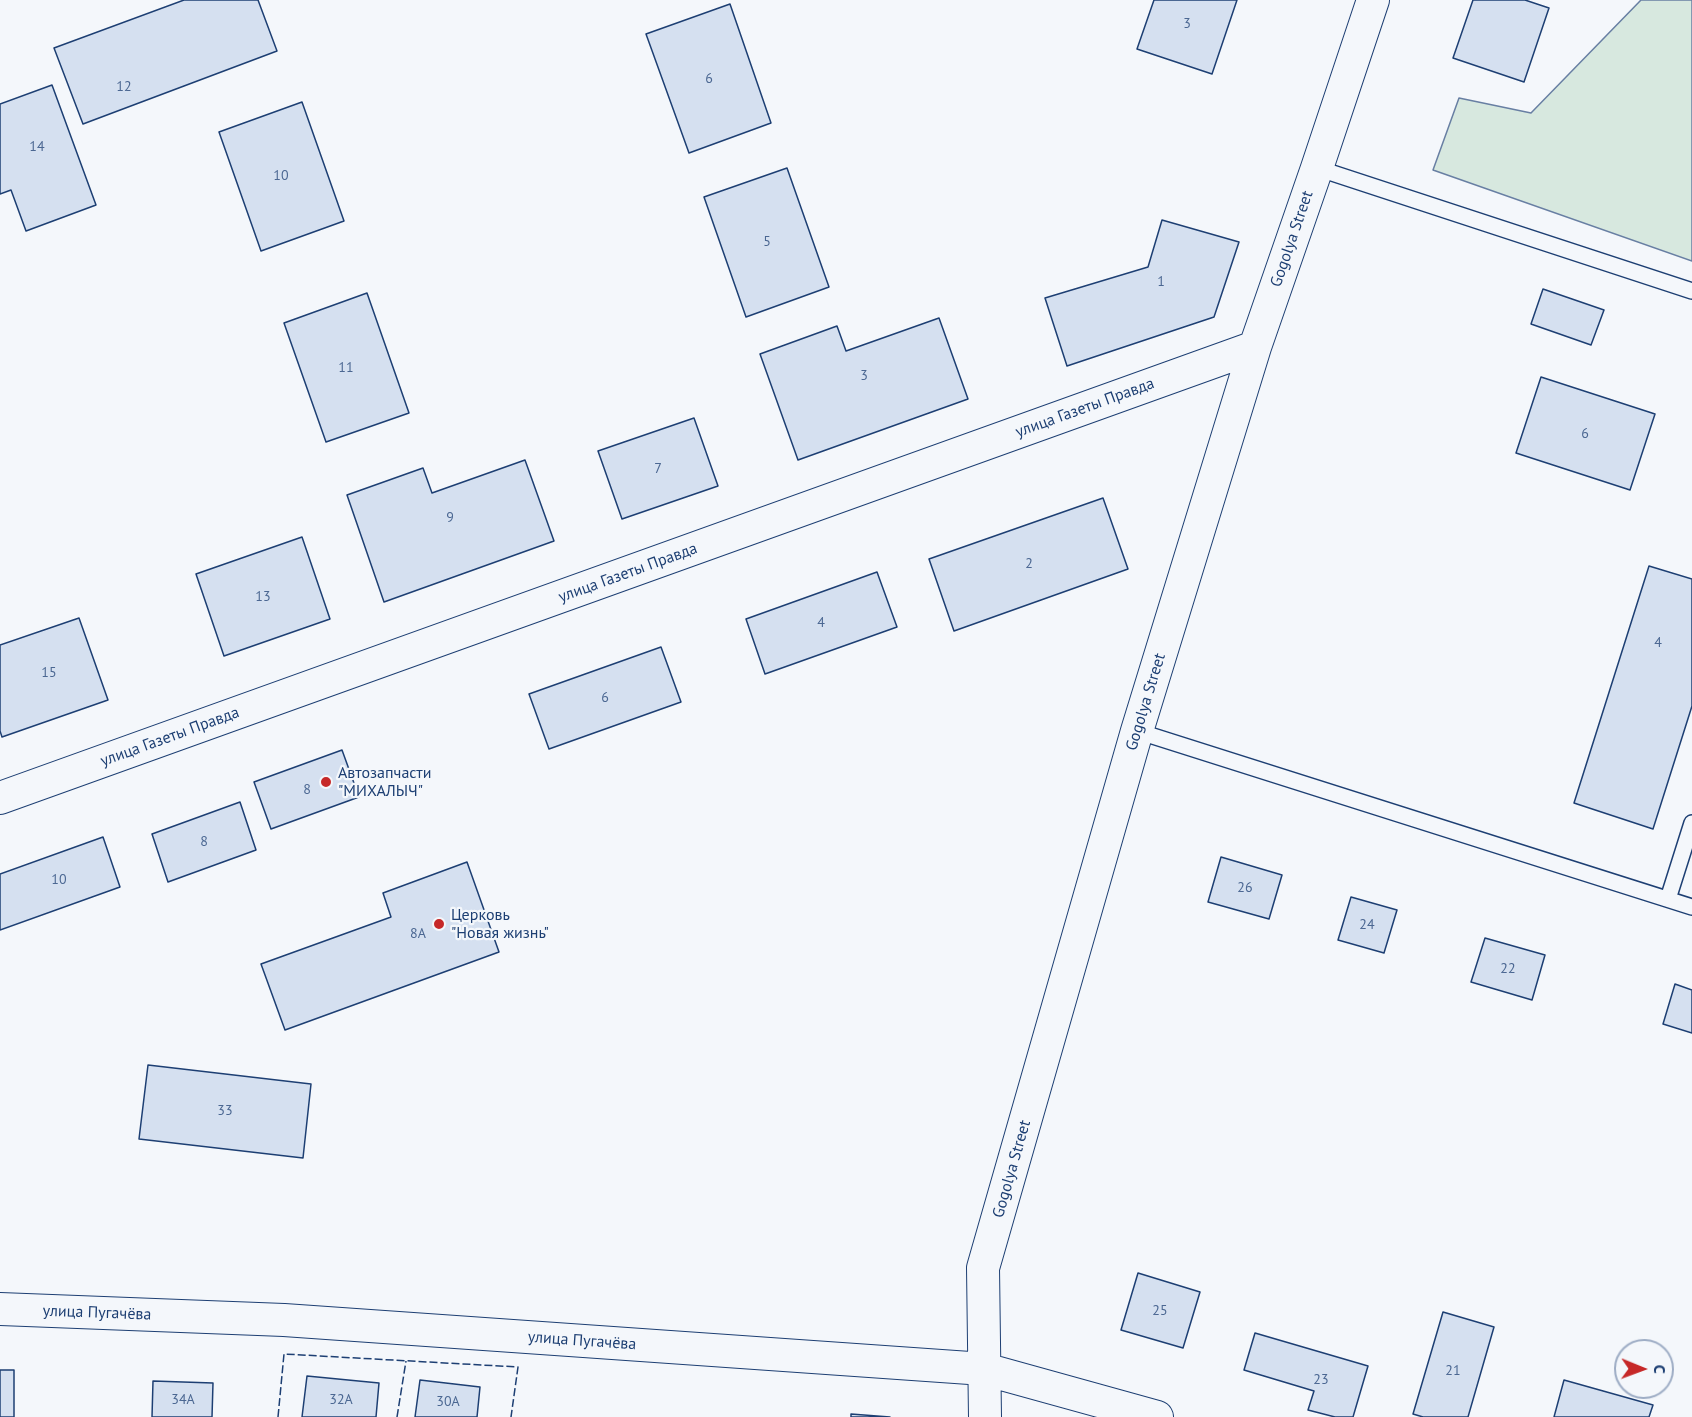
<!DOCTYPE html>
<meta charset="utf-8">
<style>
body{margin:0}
#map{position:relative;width:1692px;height:1417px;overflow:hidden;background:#f4f7fb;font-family:"PT Sans",sans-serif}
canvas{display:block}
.north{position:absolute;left:1614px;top:1339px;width:60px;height:60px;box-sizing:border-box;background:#f4f7fb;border:2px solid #9eadc5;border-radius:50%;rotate:91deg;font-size:16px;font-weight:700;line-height:24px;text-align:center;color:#1d3f73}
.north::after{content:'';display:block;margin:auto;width:21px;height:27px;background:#c62828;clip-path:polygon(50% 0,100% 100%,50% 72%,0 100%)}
</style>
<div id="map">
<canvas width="1692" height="1417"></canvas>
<div class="north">С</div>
</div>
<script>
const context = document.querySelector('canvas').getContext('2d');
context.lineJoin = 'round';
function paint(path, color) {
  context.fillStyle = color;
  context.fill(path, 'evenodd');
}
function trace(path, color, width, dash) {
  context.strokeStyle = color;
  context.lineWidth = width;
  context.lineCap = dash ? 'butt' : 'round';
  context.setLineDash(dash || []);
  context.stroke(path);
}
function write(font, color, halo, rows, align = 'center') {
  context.font = font + ' "PT Sans",sans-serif';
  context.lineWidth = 4.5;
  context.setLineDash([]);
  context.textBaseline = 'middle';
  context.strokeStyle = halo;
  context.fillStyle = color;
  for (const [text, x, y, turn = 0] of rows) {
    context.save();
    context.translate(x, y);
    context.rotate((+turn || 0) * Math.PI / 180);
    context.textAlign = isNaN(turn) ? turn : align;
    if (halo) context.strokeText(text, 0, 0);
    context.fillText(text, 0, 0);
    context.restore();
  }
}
const green = new Path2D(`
 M1641,0H1692V261L1433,170L1459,98L1531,113Z`);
paint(green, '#d7e8df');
trace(green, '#687fa3', 1.5);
const building = new Path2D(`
 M184,0H258L277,51L83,124L54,48Z
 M1154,0H1237L1212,74L1137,49Z
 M1473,0H1525L1549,8L1524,82L1453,58Z
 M730,4L771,123L689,153L646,34Z
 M52,85L96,205L26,231L11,190L0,194V104Z
 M302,102L344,221L261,251L219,132Z
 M787,168L829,287L746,317L704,197Z
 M1162,220L1239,242L1214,317L1067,366L1045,298L1148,267Z
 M1543,289L1604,310L1591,345L1531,324Z
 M367,293L409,413L326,442L284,323Z
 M939,318L968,399L798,460L760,354L837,326L846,351Z
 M1541,377L1655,414L1630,490L1516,453Z
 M694,418L718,486L622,519L598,451Z
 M525,460L554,541L384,602L347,495L423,468L432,493Z
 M1103,498L1128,569L954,631L929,559Z
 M302,537L330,619L224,656L196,574Z
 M1649,566L1692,579V706L1653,829L1574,803Z
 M877,572L897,627L765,674L746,619Z
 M79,618L108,700L2,737L0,731V645Z
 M661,647L681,702L549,749L529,694Z
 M342,750L359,797L271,829L254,782Z
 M240,802L256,850L168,882L152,834Z
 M103,837L120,887L0,930V874Z
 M1221,857L1282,875L1269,919L1208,902Z
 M467,862L499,952L285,1030L261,964L391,917L383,893Z
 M1351,897L1397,910L1384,953L1338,940Z
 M1485,938L1545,955L1532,1000L1471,982Z
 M1675,984L1692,990V1033L1663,1024Z
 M148,1065L311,1084L303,1158L139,1139Z
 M1138,1273L1200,1292L1183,1348L1121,1330Z
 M1443,1312L1494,1327L1468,1417H1423L1413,1414Z
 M1255,1333L1368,1366L1353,1417H1335L1308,1410L1314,1391L1244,1370Z
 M0,1370H14V1417H0Z
 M307,1376L379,1383L376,1417H302Z
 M420,1380L480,1387L477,1417H415Z
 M1564,1380L1653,1405L1649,1417H1554Z
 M153,1381L213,1383L212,1417H152Z
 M851,1414L890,1417H851Z`);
paint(building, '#d5e0f0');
trace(building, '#1d3f73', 1.5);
const service = new Path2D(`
 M1317,168L1692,291
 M1137,731L1692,907
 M1668,899L1692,823`);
const minor = new Path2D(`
 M0,798L1255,347
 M0,1309L284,1320L984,1369L1157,1417
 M985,1417L983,1268L1137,731L1255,347L1317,168L1373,0`);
trace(service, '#1d3f73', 18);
trace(minor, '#1d3f73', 34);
trace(service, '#f4f7fb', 15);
trace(minor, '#f4f7fb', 32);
trace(new Path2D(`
 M278,1417L284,1354L518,1367L511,1417
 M397,1417L406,1361`), '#1d3f73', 1.5, [8, 3]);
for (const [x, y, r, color] of [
 [326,782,6,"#c62828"],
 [439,924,6,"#c62828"]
]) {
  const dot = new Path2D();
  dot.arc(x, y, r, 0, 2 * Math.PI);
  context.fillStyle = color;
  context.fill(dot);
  trace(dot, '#f4f7fb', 2);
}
write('14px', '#4b6792', null, [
 ["3",1187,24],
 ["6",709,79],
 ["12",124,87],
 ["14",37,147],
 ["10",281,176],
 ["5",767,242],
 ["1",1161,282],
 ["11",346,368],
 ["3",864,376],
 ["6",1585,434],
 ["7",658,469],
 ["9",450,518],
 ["2",1029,564],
 ["13",263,597],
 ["4",821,623],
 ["4",1658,643],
 ["15",49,673],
 ["6",605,698],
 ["8",307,790],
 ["8",204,842],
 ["10",59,880],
 ["26",1245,888],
 ["24",1367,925],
 ["8А",418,934],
 ["22",1508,969],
 ["33",225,1111],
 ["25",1160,1311],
 ["21",1453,1371],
 ["23",1321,1380],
 ["34А",183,1400],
 ["32А",341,1400],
 ["30А",448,1402]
]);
write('16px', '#1d3f73', '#f4f7fb', [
 ["Gogolya Street",1292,239,-71],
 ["улица Газеты Правда",1085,408,-20],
 ["улица Газеты Правда",628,573,-20],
 ["Gogolya Street",1146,702,-73],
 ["улица Газеты Правда",170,737,-20],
 ["Gogolya Street",1012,1169,-74],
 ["улица Пугачёва",97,1313,2],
 ["улица Пугачёва",582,1341,4]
]);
write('16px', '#1d3f73', '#f4f7fb', [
 ["Автозапчасти",338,773],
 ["\"МИХАЛЫЧ\"",338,791],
 ["Церковь",451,915],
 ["\"Новая жизнь\"",451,933]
], 'left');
</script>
